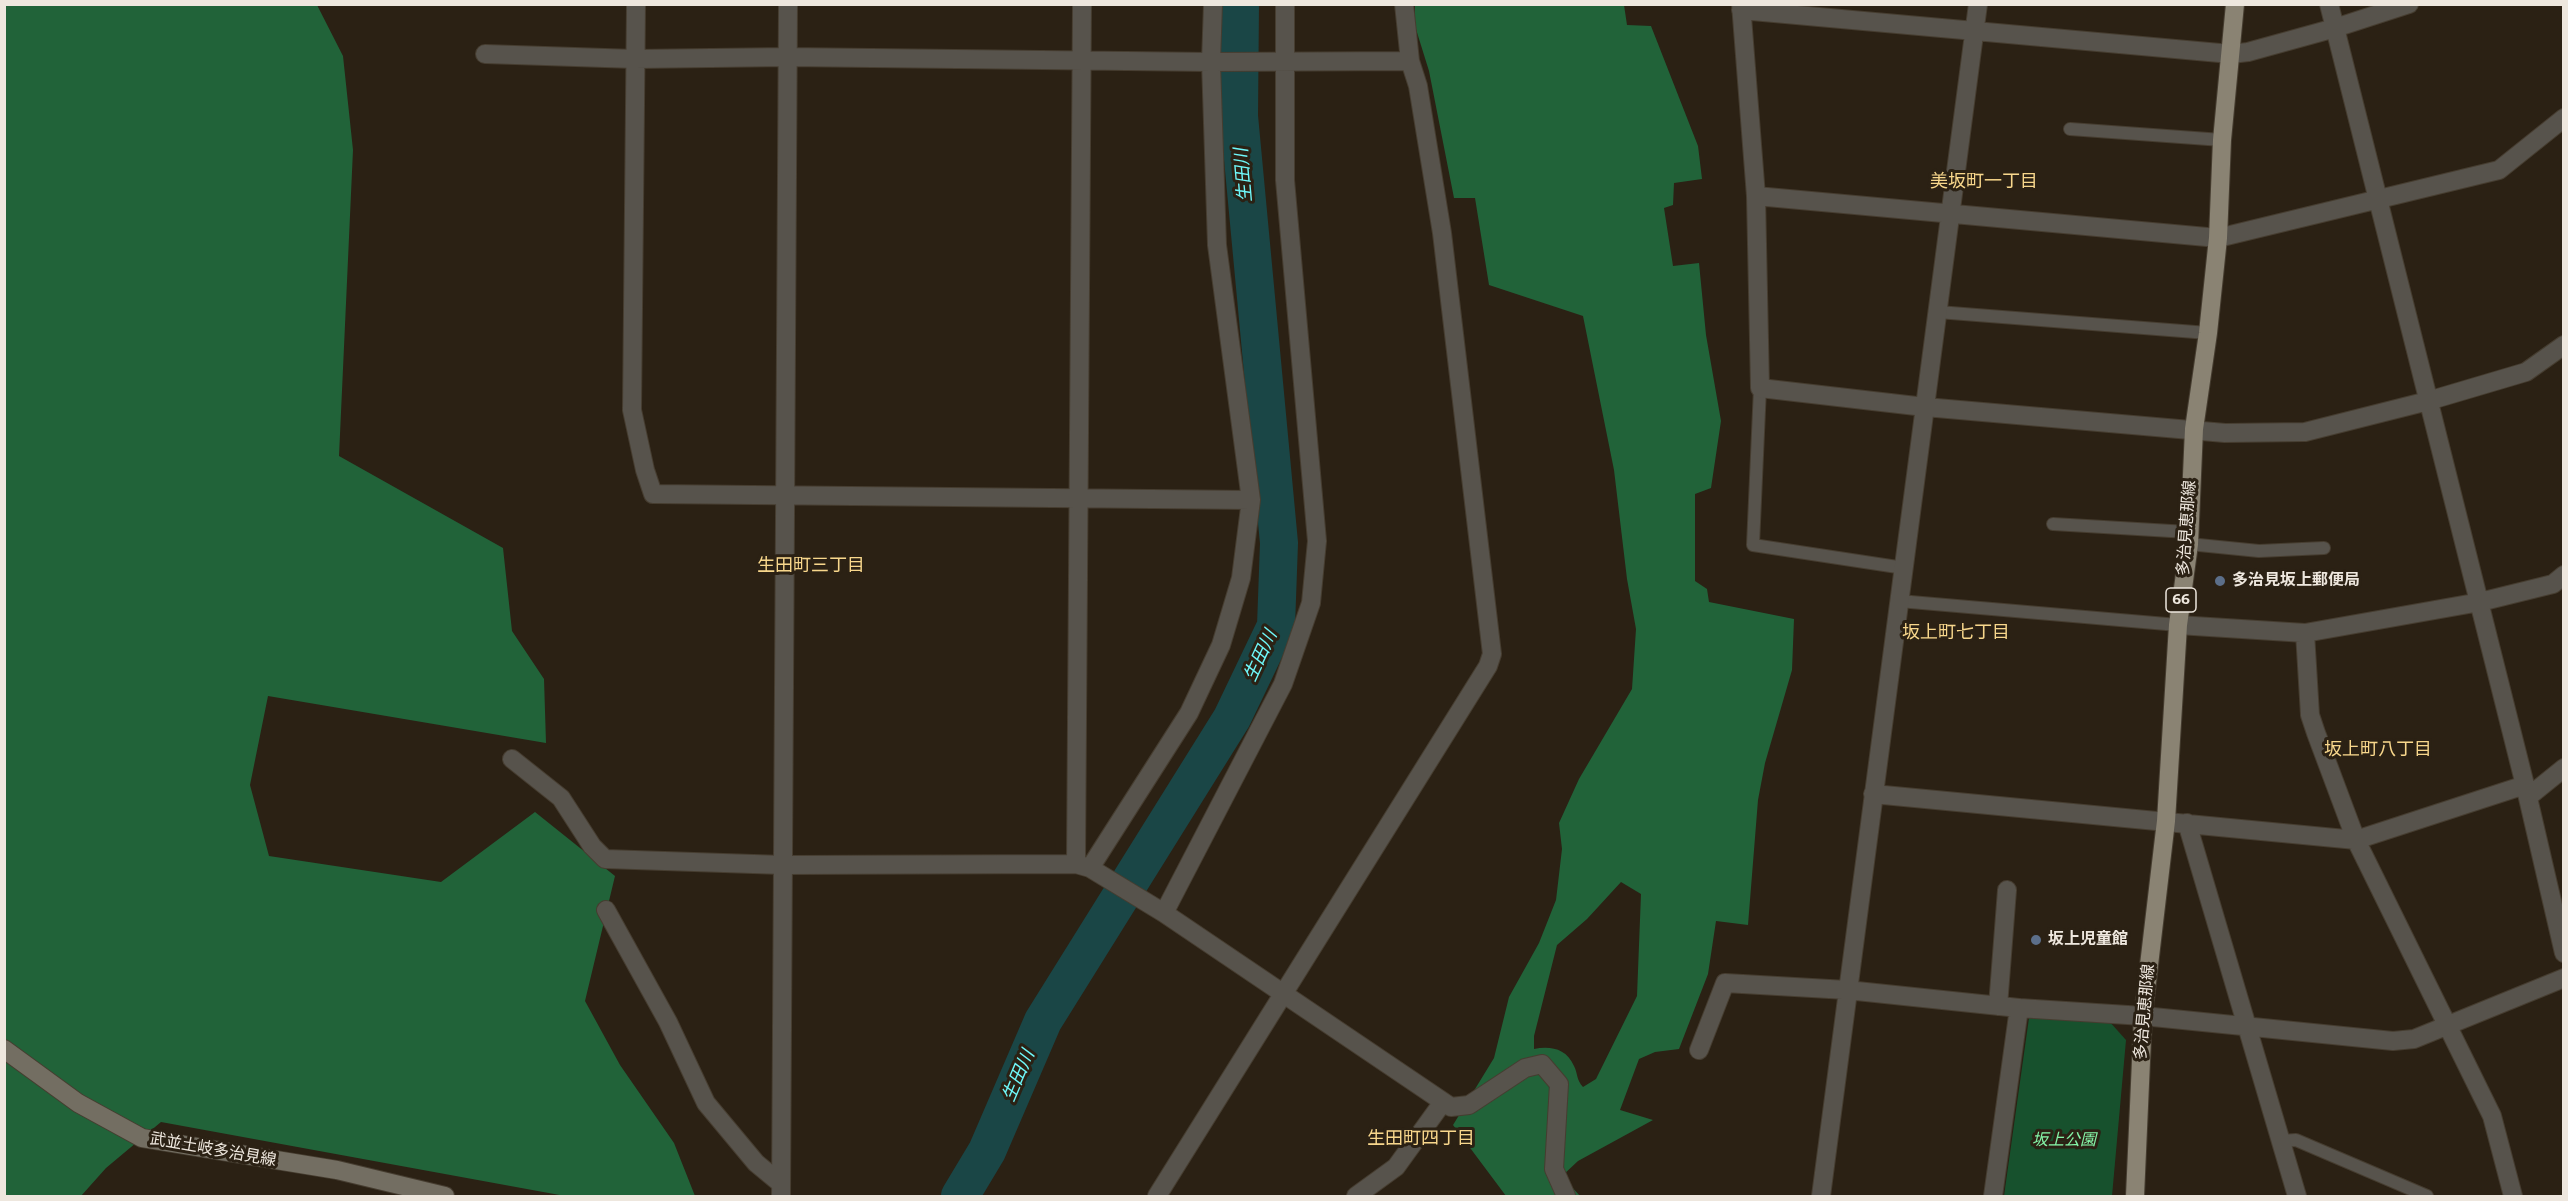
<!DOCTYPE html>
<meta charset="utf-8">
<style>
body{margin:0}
#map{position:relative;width:2568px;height:1201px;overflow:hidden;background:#2b2114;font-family:Bitter,serif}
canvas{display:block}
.frame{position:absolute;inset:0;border:6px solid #eee7de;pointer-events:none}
</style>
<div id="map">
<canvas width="2568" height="1201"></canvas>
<div class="frame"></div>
</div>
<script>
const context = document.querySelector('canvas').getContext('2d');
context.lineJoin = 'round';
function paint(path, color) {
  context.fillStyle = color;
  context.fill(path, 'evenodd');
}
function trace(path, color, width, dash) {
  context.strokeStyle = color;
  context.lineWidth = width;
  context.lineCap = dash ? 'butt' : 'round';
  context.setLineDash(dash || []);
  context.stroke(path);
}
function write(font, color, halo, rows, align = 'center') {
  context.font = font + ' Bitter,"Noto Sans JP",serif';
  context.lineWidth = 6;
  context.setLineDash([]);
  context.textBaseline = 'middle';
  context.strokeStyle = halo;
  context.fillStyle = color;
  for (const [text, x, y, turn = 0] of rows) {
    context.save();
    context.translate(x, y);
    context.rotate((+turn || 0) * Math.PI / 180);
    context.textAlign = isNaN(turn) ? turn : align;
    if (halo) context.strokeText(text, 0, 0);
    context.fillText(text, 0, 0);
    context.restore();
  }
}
paint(new Path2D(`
 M2029,1018L2109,1021L2126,1040L2112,1196H2004Z`), '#17512d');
paint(new Path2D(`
 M1415,4L1624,5L1627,25L1651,26L1698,146L1702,179L1674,183L1673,205L1664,208L1673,266L1699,263L1706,335L1721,421L1711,488L1695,494V581L1707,589L1709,602L1794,619L1792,670L1765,763L1758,800L1748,925L1716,921L1708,974L1679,1049L1655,1052L1639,1059L1620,1110L1653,1120L1578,1161L1562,1176L1580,1196H1506L1453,1125L1494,1058L1509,997L1539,943L1556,900L1562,849L1559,823L1579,779L1632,689L1636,629L1627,579L1614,470L1583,316L1489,285L1475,198H1454L1429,71L1415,26ZM1621,882L1641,894L1637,996L1596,1079L1583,1087C1576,1079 1578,1074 1574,1066C1566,1048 1550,1046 1534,1049V1036L1557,945L1587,919Z
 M5,5H317L343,56L353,150L339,456L503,548L512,631L544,679L546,743L268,696L250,785L269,856L441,882L535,812L615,876L585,1001L620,1065L674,1143L695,1196H565L161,1122L106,1168L81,1196H5Z`), '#216339');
trace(new Path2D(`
 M960,1196L987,1151L1043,1021L1232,718L1276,626L1279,543L1239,116L1240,4`), '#1a4646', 38);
const lane = new Path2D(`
 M2070,129L2222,140
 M1938,312L2208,333
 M1760,388L1753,545L1904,568
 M2053,524L2188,532
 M2189,544L2259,551L2324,548
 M1899,601L2178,625
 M2280,1141L2296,1140L2427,1196`);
const street = new Path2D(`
 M636,4L632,410L645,470L653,494L1251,500
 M1741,4L1756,196L1760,388L1925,407L2225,433L2305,432L2428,401L2526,372L2564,345
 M2329,4L2525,785L2564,953
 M1741,10L2231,54L2248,52L2335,28L2409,4
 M485,54L635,59L787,57L1211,62L1410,61
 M1756,196L2218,238L2499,170L2564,118
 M2178,625L2305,633L2480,602L2553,584L2564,575
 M2305,633L2310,715L2316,733L2356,840L2492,1116L2513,1196
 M512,759L561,798L592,846L605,859L783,865L1076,864L1090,868L1164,913L1451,1107L1469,1105L1525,1068L1542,1064L1559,1084L1554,1169L1566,1196
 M1873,794L2356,840L2525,785
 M2528,797L2564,768
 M2187,823L2297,1196
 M1076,864L1082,4
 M1090,868L1189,713L1221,645L1241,578L1251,500L1217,245L1211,62L1213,4
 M606,910L668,1022L706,1103L756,1163L779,1182
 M1164,913L1283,684L1311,603L1317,541L1285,180V4
 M1998,1006L2007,890
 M1699,1050L1725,983L1847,990L2019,1008L2143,1016L2393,1041L2414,1039L2564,978
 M781,1196L788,4
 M1157,1196L1488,666L1492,654L1442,233L1418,86L1410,61L1404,4
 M1356,1196L1396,1167L1443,1102
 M1821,1196L1978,4
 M1993,1196L2019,1008`);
const secondary = new Path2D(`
 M4,1049L78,1103L142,1138L337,1170L445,1196`);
const primary = new Path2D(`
 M2135,1196L2143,1016L2166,821L2178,625L2189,544L2194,429L2208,333L2218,238L2222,140L2235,4`);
trace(lane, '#463d30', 14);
trace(street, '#463d30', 20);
trace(secondary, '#463d30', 20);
trace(primary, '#463d30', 20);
trace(lane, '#57534c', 12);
trace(street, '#57534c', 18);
trace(secondary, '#736e62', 18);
trace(primary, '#8a8373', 18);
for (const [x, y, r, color] of [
 [2220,581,6,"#5c6f8a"],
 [2036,940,6,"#5c6f8a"]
]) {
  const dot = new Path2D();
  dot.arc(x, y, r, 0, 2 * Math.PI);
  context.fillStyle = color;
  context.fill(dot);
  trace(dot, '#2b2114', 2);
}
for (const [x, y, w] of [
 [2181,600,30]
]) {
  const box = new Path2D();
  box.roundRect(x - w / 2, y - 12, w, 24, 4.5);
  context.fillStyle = '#2b2114';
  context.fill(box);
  trace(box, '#eee7de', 1.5);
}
write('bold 15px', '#eee7de', null, [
 ["66",2181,600]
]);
write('16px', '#eee7de', '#2b2114', [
 ["多治見恵那線",2187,528,-86],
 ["多治見恵那線",2145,1012,-85],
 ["武並土岐多治見線",213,1150,10]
]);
write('bold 16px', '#eee7de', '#2b2114', [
 ["多治見坂上郵便局",2232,581],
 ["坂上児童館",2048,940]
], 'left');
write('italic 16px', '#84f4a7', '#2b2114', [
 ["坂上公園",2064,1141]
]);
write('italic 18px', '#6ff9fb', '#2b2114', [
 ["生田川",1244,175,-95],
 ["生田川",1261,656,-65],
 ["生田川",1019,1076,-67]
]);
write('18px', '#f8d78c', '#2b2114', [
 ["美坂町一丁目",1984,182],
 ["生田町三丁目",811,566],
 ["坂上町七丁目",1956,633],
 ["坂上町八丁目",2378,750],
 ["生田町四丁目",1421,1139]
]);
</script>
